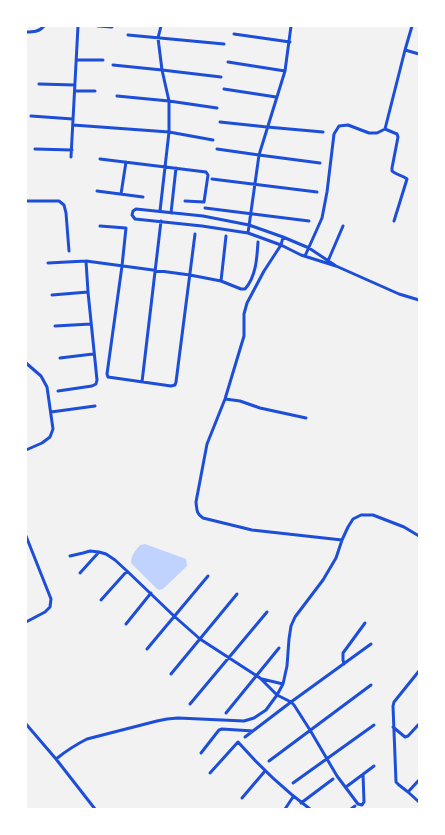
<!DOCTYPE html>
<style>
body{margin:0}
#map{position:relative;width:445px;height:835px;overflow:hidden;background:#f2f2f2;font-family:Overpass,sans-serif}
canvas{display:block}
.frame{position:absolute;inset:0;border:27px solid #fff;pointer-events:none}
</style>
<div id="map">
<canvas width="445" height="835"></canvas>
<div class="frame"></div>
</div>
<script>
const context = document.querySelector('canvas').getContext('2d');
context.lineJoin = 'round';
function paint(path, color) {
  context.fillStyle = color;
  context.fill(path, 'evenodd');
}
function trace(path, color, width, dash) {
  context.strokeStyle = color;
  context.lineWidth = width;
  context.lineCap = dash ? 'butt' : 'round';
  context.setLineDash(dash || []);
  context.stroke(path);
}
paint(new Path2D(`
 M145,544L186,559L187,566L163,589L159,590L156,588L131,563C131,555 136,550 140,545Z`), '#bfd3fe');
trace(new Path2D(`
 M98,26L112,27
 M26,32C33,32 39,32 44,26
 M234,34L290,42
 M128,35L224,44
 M405,50L419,54
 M76,60H103
 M228,62L285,71
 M113,65L162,70L221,77
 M39,84L75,85
 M224,89L276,97
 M75,91H95
 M117,96L169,101L217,108
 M31,116L73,119
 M220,122L267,127L323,132
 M73,125L169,132L213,140
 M385,129L397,134L398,137L392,168V171C396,175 402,175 407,179L394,221
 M35,149L72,150
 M217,149L259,155L320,163
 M71,157L78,26
 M100,159L206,172L208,175L204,202L185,201
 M212,179L317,192
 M97,191L143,197
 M121,194L126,162
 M26,201H59L64,205L66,213L69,251
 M205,208L309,221
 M160,211L169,132V101L162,70L158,38L161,26
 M171,213L176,168
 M100,226L126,228L122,266L107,374L108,377L171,386L175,385L176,382L195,234
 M248,233L259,155L285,71L291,26
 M283,237L281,245L264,271L247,303L244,314V336L225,399L207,444L196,502C197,510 196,513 203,518L252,530L342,540
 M305,256L322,218L327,192L334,134L339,126L348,125L369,133H377L385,129L405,50L412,26
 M328,261L343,226
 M48,263L86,261L190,275L221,281L241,289H245C256,277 257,258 258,242
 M336,266L301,255L281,245L248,233L202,226L135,219L132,215L133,211L136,209L203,216L249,225L283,237L309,248L336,266L399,294L419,300
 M221,281L226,236
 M52,295L88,292
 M55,326L91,324
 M60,358L93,354
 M26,363L41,376L47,387L53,429L50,437L42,443L26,450
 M142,382L161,221
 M58,391L92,386L96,384L97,380L88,292L86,261
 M225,399L240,401L260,408L306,418
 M51,412L95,406
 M26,536L51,599L50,607L45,612L26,622
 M70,556L83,553L90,551L99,552L106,554L115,560L127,571L174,616L200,639L260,678L277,695L291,702L294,705L310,730L337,776L358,804L362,805L364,802L363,774
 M80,573L99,552
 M101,600L127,571
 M126,624L151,593
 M147,649L208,576
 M344,664L343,660V653L365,623
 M419,671L394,702L393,706L396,782L399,785L408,792L419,802
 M171,674L237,594
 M262,679L283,684
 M190,704L267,612
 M226,713L279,648
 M26,724L56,759L95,809
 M393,727L405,737L408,736L419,724
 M245,737L291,702L371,644
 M201,753L219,730L222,729L253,731
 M56,759C66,751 75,745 87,739L157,721L167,719L178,718L244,721L254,718L266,710L277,695L283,684L287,666L289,639L291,626L295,617L323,580L336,558L342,540L348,527L353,519L361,515H373L404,527L419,536
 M269,761L371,685
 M210,773L238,742C260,767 283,789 310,809
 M293,783L374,725
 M346,787L374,766
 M408,792L419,780
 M242,798L265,771
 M301,803L333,779
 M285,809L293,797
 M351,809L355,806`), '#1d4ed8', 3);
</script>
